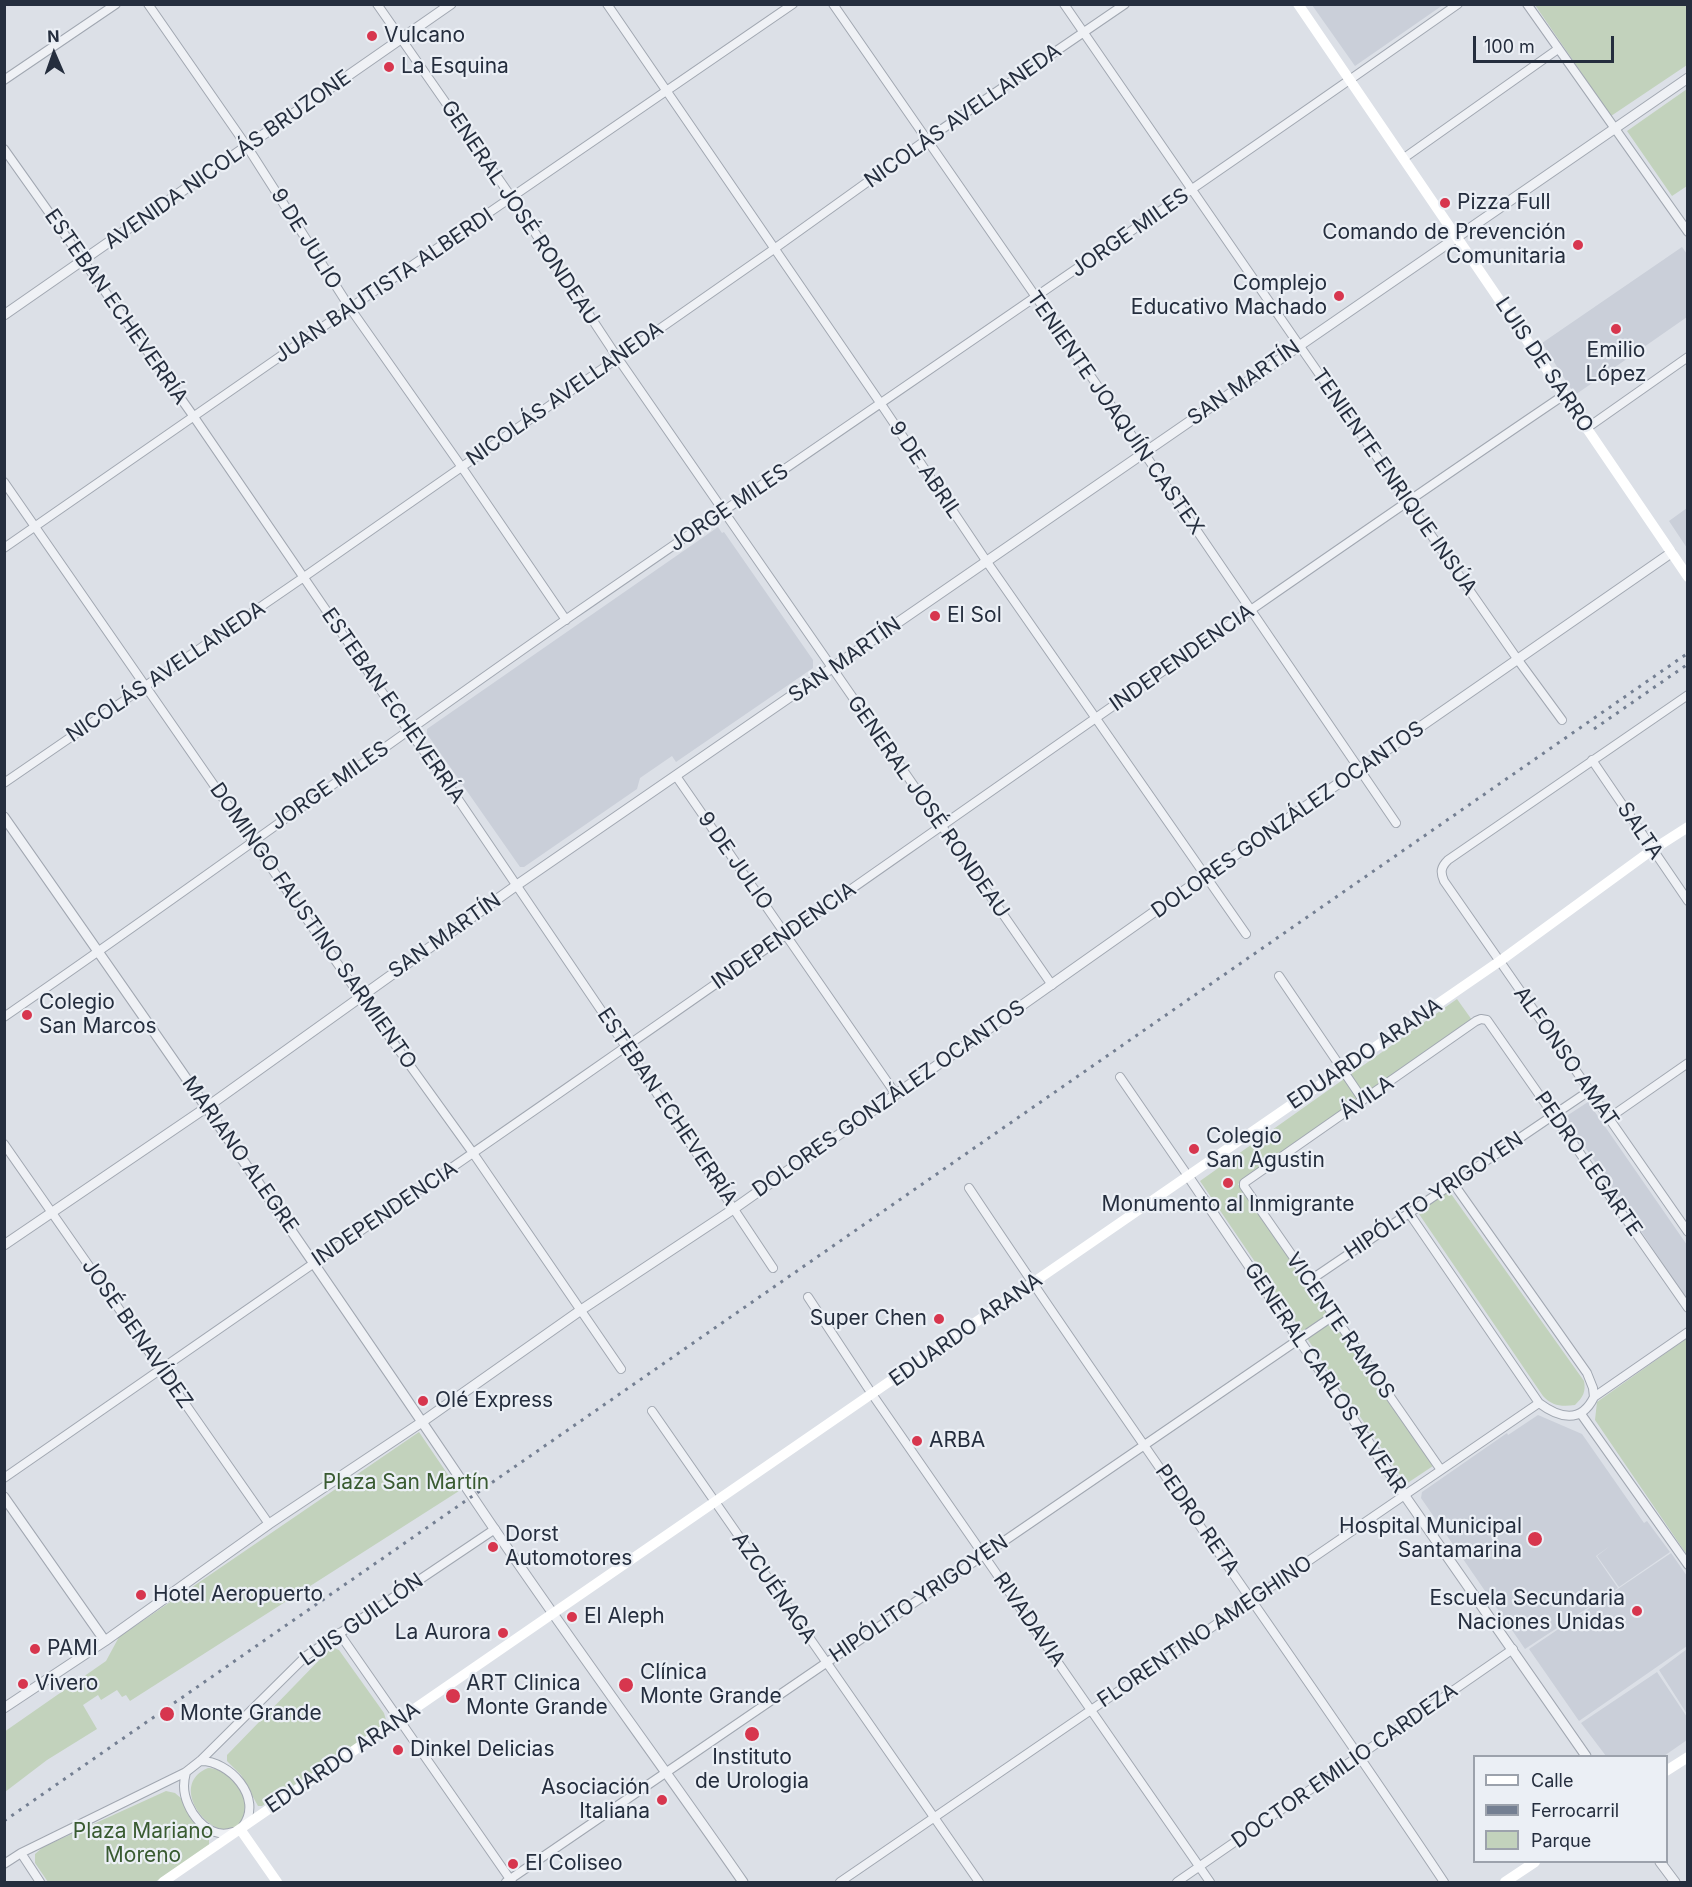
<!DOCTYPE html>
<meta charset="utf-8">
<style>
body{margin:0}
#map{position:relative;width:1692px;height:1887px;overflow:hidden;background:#dce0e7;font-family:Inter,sans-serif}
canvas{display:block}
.frame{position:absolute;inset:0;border:6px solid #252e3e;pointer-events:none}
.legend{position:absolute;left:1473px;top:1755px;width:195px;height:108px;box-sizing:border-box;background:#ebeff5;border:2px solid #9ca2ac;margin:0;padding:8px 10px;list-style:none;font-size:18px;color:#252e3e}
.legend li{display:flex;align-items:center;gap:12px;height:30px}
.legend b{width:30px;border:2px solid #9ca2ac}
.north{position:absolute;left:24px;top:24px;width:60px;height:60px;-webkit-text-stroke:4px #ebeff5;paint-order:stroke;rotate:358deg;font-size:16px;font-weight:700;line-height:24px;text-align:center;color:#252e3e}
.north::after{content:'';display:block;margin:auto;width:21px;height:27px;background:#252e3e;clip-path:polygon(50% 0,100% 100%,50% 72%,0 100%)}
.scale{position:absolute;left:1473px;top:36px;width:141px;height:27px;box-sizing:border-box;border:3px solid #252e3e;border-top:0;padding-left:8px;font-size:18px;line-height:21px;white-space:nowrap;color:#252e3e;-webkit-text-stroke:4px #ebeff5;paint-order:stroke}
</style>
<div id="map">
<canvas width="1692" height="1887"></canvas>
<div class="frame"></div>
<ul class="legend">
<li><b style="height:8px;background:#fff"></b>Calle</li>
<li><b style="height:8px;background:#747f92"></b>Ferrocarril</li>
<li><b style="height:16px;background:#c2d2bc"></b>Parque</li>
</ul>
<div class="north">N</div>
<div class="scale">100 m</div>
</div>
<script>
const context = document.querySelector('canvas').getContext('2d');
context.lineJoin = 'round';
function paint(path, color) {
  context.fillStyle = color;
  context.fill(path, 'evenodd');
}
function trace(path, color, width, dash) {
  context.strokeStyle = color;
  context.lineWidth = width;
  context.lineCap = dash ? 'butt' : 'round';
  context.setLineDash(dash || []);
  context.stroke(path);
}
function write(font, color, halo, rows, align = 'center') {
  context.font = font + ' Inter,sans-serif';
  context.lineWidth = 4.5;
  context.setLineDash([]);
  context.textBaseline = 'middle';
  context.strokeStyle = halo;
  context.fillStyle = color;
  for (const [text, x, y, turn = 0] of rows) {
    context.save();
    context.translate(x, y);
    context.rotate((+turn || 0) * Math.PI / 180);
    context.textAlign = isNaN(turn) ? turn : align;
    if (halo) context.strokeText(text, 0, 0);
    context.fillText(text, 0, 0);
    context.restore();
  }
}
paint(new Path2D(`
 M1312,5H1443L1355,66Z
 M1682,247L1687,254V317L1575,395L1542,343Z
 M1687,508V548L1669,521Z
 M718,527L722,533L724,532L813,660V668L676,762L672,756L640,778L637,789L524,867H520L427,734V729Z
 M1588,1102L1687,1245V1300L1565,1117Z
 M1538,1415L1582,1434L1644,1523L1647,1521L1670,1552L1619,1587L1597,1556L1610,1546L1596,1556L1618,1588L1525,1649L1421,1498L1422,1492L1507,1433L1508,1435Z
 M1671,1553L1687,1576V1646L1579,1721L1529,1649Z
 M1687,1649V1714L1659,1670Z
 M1657,1672L1687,1717V1740L1664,1756H1606L1581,1723Z`), '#cacfd9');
paint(new Path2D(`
 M1535,5H1687V65L1611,116Z
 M1687,89V186L1672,196L1627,131Z
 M1457,999L1472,1020L1238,1184L1433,1466L1406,1484L1200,1181Z
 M1449,1191L1584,1381C1586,1392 1583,1397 1575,1405C1562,1407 1552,1406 1543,1396L1419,1214V1212Z
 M1687,1338V1555L1595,1420L1597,1402Z
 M419,1432L459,1491L130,1701L126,1695L122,1697L117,1690L101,1700L98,1695L83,1705L97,1729L47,1760L5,1792L4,1732L106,1661L119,1637Z
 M334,1648L339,1650L384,1713L386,1720L383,1727L262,1806H258L241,1775L227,1761V1755L329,1650Z
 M208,1768C230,1768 256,1802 242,1822C221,1853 162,1787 208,1768Z
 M166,1791L175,1793L182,1799L188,1813L209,1837V1845L155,1882H48L35,1863V1854L43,1847Z`), '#c2d2bc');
const minor = new Path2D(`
 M148,4L248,148L350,308L461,466L566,620
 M377,4L512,198L617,357L718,503L1052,985
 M607,4L881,404L987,562L1246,934
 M833,4L1144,453L1396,823
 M1064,4L1299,345L1518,660L1562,720
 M1527,4L1688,232
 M4,80L116,4
 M4,149L194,417L408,730L439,771L626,1047L773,1268
 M1404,158L1558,49
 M1587,428L1688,357
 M4,482L360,996L473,1153L621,1369
 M4,548L350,308L793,4
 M1688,695L1448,860C1441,867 1440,872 1444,881L1688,1232
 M1592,760L1688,901
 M676,776L895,1093
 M4,783L304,577L774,249L926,140L1125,4
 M1279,976L1363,1100
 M4,1017C195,886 381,748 571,616C866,412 1164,211 1458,4
 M1120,1077L1188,1176
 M1609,1118L1688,1063
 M4,1144L269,1524
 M1453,1183L1587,1373L1593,1388L1594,1397
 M969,1188C1124,1422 1289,1649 1444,1882
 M1409,1213L1539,1403C1559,1418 1581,1424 1594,1397L1688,1332
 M1309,1281L1589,1091
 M808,1297L872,1394L1210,1882
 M652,1411L979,1882
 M1581,1414L1688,1565
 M1441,1470L1244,1186V1183L1476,1021L1481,1019L1487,1020L1688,1308
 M4,1478C210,1333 418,1192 624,1048C937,830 1248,609 1564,395
 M339,1633L512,1882
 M200,1761C229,1760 264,1798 243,1826
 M186,1772C185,1776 184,1781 184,1786C184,1809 207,1841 233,1832
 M21,1853L40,1882
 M4,1864L21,1853L186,1772L200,1761L306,1656L495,1529
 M506,1882L1333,1316
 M840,1882L1539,1403
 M1177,1882L1513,1649`);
const tertiary = new Path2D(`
 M4,315L451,4
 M4,817C161,1041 317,1266 470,1493C558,1625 653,1752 743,1882
 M1188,1176L1405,1496L1586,1756
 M4,1245L207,1107L517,885L1688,78
 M4,1497L105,1641
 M4,1708L105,1641L269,1524L422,1422L581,1310L735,1208L1205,876L1671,553
 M1660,1862L1675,1882`);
trace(minor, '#a1a7b1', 10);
trace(tertiary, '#a1a7b1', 11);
trace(minor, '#eff1f5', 8);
trace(tertiary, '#eff1f5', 9);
trace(new Path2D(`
 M1298,4L1688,577
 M1666,1771L1688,1757
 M240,1829L277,1882
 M163,1882L1500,961L1652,850L1688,827
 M1505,1882L1535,1862`), '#fff', 10);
trace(new Path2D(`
 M1594,729L1688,664
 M4,1821L1688,653`), '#747f92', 3, [3, 6]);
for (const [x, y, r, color] of [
 [372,36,6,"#d7364e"],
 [389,67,6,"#d7364e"],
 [1445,203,6,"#d7364e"],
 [1578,245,6,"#d7364e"],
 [1339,296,6,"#d7364e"],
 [1616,329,6,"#d7364e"],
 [935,616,6,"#d7364e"],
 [27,1015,6,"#d7364e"],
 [1194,1149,6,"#d7364e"],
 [1228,1183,6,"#d7364e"],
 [939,1319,6,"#d7364e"],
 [423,1401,6,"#d7364e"],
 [917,1441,6,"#d7364e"],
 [1535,1539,8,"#d7364e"],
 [493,1547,6,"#d7364e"],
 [141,1595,6,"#d7364e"],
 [1637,1611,6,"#d7364e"],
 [572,1617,6,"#d7364e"],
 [503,1633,6,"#d7364e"],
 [35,1649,6,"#d7364e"],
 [23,1684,6,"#d7364e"],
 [626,1685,8,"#d7364e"],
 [453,1696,8,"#d7364e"],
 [167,1714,8,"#d7364e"],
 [752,1734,8,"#d7364e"],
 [398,1750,6,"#d7364e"],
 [662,1800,6,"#d7364e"],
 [513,1864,6,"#d7364e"]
]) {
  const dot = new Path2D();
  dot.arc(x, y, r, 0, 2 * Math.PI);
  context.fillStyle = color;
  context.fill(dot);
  trace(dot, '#ebeff5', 2);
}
write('21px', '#252e3e', '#ebeff5', [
 ["Vulcano",384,36],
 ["La Esquina",401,67],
 ["Pizza Full",1457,203],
 ["Comando de Prevención",1566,233,"right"],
 ["Comunitaria",1566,257,"right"],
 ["Complejo",1327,284,"right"],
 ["Educativo Machado",1327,308,"right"],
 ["Emilio",1616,351,"center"],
 ["López",1616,375,"center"],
 ["El Sol",947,616],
 ["Colegio",39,1003],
 ["San Marcos",39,1027],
 ["Colegio",1206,1137],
 ["San Agustin",1206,1161],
 ["Monumento al Inmigrante",1228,1205,"center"],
 ["Super Chen",927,1319,"right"],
 ["Olé Express",435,1401],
 ["ARBA",929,1441],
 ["Hospital Municipal",1522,1527,"right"],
 ["Santamarina",1522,1551,"right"],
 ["Dorst",505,1535],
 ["Automotores",505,1559],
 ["Hotel Aeropuerto",153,1595],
 ["Escuela Secundaria",1625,1599,"right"],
 ["Naciones Unidas",1625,1623,"right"],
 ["El Aleph",584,1617],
 ["La Aurora",491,1633,"right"],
 ["PAMI",47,1649],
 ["Clínica",640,1673],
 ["Monte Grande",640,1697],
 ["Vivero",35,1684],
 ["ART Clinica",466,1684],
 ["Monte Grande",466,1708],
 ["Monte Grande",180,1714],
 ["Dinkel Delicias",410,1750],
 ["Instituto",752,1758,"center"],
 ["de Urologia",752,1782,"center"],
 ["Asociación",650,1788,"right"],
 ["Italiana",650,1812,"right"],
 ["El Coliseo",525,1864]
], 'left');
write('21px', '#252e3e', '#ebeff5', [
 ["NICOLÁS AVELLANEDA",963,116,-35],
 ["AVENIDA NICOLÁS BRUZONE",228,160,-35],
 ["GENERAL JOSÉ RONDEAU",520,213,56],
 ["JORGE MILES",1130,233,-35],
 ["9 DE JULIO",306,239,58],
 ["JUAN BAUTISTA ALBERDI",384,286,-34],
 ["ESTEBAN ECHEVERRÍA",116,307,55],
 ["LUIS DE SARRO",1544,365,56],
 ["SAN MARTÍN",1244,383,-35],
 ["NICOLÁS AVELLANEDA",565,394,-35],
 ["TENIENTE JOAQUÍN CASTEX",1115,413,55],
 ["9 DE ABRIL",925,470,56],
 ["TENIENTE ENRIQUE INSÚA",1394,482,55],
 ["JORGE MILES",729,508,-34],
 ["INDEPENDENCIA",1182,658,-35],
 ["SAN MARTÍN",845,660,-35],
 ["NICOLÁS AVELLANEDA",166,672,-34],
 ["ESTEBAN ECHEVERRÍA",393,706,55],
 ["JORGE MILES",330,786,-35],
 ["GENERAL JOSÉ RONDEAU",928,807,55],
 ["DOLORES GONZÁLEZ OCANTOS",1288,820,-35],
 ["SALTA",1640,831,56],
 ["9 DE JULIO",735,861,55],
 ["DOMINGO FAUSTINO SARMIENTO",313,926,55],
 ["SAN MARTÍN",445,936,-35],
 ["INDEPENDENCIA",784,936,-35],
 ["EDUARDO ARANA",1365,1054,-34],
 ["ALFONSO AMAT",1566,1057,55],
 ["ÁVILA",1367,1098,-35],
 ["DOLORES GONZÁLEZ OCANTOS",889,1099,-35],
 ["ESTEBAN ECHEVERRÍA",667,1107,56],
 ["MARIANO ALEGRE",240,1155,55],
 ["PEDRO LEGARTE",1588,1164,55],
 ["HIPÓLITO YRIGOYEN",1434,1196,-34],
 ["INDEPENDENCIA",385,1214,-34],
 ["VICENTE RAMOS",1340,1326,55],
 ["EDUARDO ARANA",966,1330,-35],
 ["JOSÉ BENAVÍDEZ",137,1334,55],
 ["GENERAL CARLOS ALVEAR",1325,1378,56],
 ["PEDRO RETA",1197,1520,55],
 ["AZCUÉNAGA",774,1588,55],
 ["HIPÓLITO YRIGOYEN",919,1599,-34],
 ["LUIS GUILLÓN",362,1620,-35],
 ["RIVADAVIA",1029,1620,55],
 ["FLORENTINO AMEGHINO",1205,1632,-34],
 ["EDUARDO ARANA",343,1758,-34],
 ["DOCTOR EMILIO CARDEZA",1345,1766,-35]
]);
write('21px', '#395b31', '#ebeff5', [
 ["Plaza San Martín",406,1483],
 ["Plaza Mariano",143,1832],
 ["Moreno",143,1856]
]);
</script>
